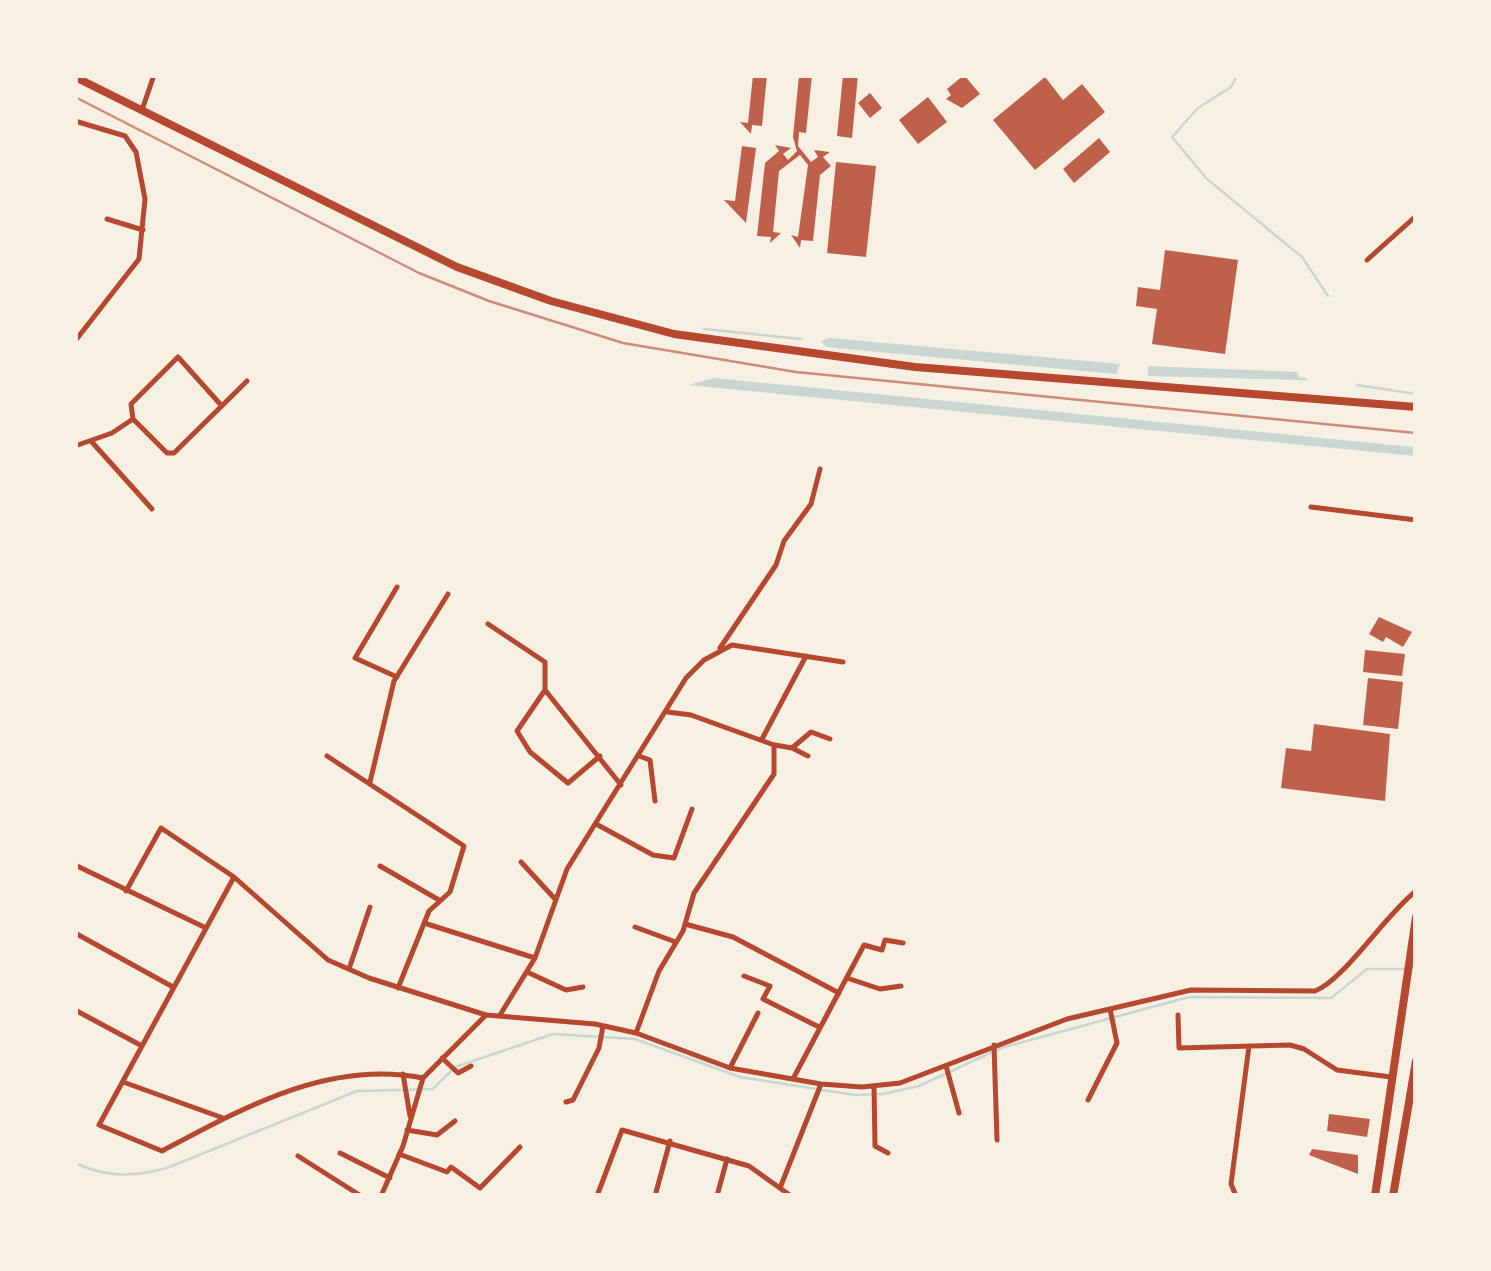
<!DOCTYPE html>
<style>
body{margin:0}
#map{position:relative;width:1491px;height:1271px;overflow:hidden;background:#f6efe4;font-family:"Roboto Condensed",sans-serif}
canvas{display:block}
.frame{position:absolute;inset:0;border:78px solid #f6efe4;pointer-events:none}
</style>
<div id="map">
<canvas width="1491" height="1271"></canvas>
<div class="frame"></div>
</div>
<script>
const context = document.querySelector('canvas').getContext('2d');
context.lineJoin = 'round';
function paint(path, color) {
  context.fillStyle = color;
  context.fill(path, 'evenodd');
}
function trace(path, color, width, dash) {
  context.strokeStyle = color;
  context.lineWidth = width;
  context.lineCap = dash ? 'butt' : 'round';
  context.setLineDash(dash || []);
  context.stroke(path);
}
paint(new Path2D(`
 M829,338L1120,364L1116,374L826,347L821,341Z
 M1148,366L1297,372L1300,380L1148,376Z
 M714,378L1413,447L1416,456L688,385Z`), '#c9d6d2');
trace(new Path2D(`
 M1237,75L1231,87L1198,108L1172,137L1207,179L1302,257L1328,296
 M704,329L801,339
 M1298,379H1306
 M1357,385L1416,394
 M75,1163C108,1178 133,1177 167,1168L357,1091L433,1089L455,1067L553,1034L635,1039L740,1077L855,1095L883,1094L919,1086L1001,1048L1189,997L1331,998L1367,969H1405`), '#c9d6d2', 2.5);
paint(new Path2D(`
 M753,75H767L762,126L752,125L751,134L740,122L748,123Z
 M799,75H812L806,133L799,132L798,146L811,162L818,157L814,150L830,152L823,157L831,166L820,175L813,241L801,240L800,248L791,235L798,237L808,165L800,155L779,171L773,232L781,233L770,243L771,237L757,236L765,163L779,151L775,145L791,148L783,154L788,160L797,151L793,137Z
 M843,75H858L852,138L837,136Z
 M964,75L980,94L962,108L946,99L951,95L947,89Z
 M1045,77L1063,100L1082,84L1105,112L1035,170L993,120Z
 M870,93L882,108L870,118L858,103Z
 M928,97L947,122L918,144L899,120Z
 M1099,138L1110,152L1074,183L1063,169Z
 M742,146L756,148L746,223L724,200L735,201Z
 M836,162L876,166L866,257L827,253Z
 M1165,250L1238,260L1225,354L1152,344L1157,309L1136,306L1138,287L1160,290Z
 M1379,617L1412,632L1403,647L1386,637L1383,642L1369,634Z
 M1365,650L1405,654L1402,676L1363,672Z
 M1368,678L1403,682L1398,729L1363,725Z
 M1314,724L1390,734L1385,801L1281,788L1286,748L1311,751Z
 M1329,1114L1370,1119L1367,1137L1327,1131Z
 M1312,1149L1358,1155V1174L1309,1155Z`), '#bf614a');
trace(new Path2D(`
 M142,110L154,75
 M75,121L125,136L136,152L145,199L139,259L75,341
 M107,219L143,230
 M1367,260L1416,216
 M221,405L178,357L131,404L133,419L167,453H174L247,381
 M91,441L152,509
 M75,446L112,433L133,419
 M1311,507L1416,520
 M488,624L545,662V690L621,785
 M720,648L776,565L784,541L811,504L820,469
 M397,677L355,658L397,587
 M545,690L517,731L530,752L568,783L600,756
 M762,739L806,656
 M775,745L792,748L811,732L830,739
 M792,748L808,756
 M327,756L464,846L450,892L429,911L398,988
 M639,756L650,760L655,801
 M370,782L394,681L448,594
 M596,824L653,855L674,858L692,809
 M521,862L556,900
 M75,865L206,928
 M380,866L439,900
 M234,877L99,1125L162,1151C243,1108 329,1059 423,1078
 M126,891L161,828L234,877L328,960L369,978L486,1015L595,1024L636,1033L730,1068L821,1084L862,1087L900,1083L1067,1019L1191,990L1315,991C1344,980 1385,915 1416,891
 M424,923L535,958
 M685,924L733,937L839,993
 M635,927L673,941
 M75,933L173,987
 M349,969L370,907
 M527,972L566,990L583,987
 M744,976L770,986L763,999L819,1027
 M847,978L880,989L901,986
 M75,1010L142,1046
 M500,1015L535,958L567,869L686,678L704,660L732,645L843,662
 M1178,1015L1179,1048L1290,1045L1304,1049L1337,1070L1391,1077
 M636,1033L659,971L683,931L694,893L774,774V745L691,715L668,712
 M994,1045L997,1140
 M442,1058L458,1073L471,1066
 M946,1066L959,1113
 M730,1068L758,1013
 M403,1074L410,1116
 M794,1077L864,945L882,950L885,940L903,943
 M123,1082L223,1118
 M874,1086L875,1146L888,1153
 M1088,1100L1117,1043L1110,1009
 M566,1102L573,1100L599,1048L603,1026
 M407,1130L437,1135L455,1121
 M340,1153L390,1178
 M399,1154L447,1172L451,1167L480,1188L520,1147
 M298,1156L361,1196
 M780,1188L821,1084
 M381,1196L403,1146L423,1078L486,1015
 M597,1196L622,1130L749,1166L791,1196
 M655,1196L670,1141
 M717,1196L727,1159
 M1236,1196L1231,1184L1249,1046`), '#b5482f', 5);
trace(new Path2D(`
 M75,77L457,267L551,301L674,334L915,367L1416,407
 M1375,1196L1416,917
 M1393,1196L1416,1061`), '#b5482f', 8);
trace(new Path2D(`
 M75,97L419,273L489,301L623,343L796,372L1416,433`), '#cf8b77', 2.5);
</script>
